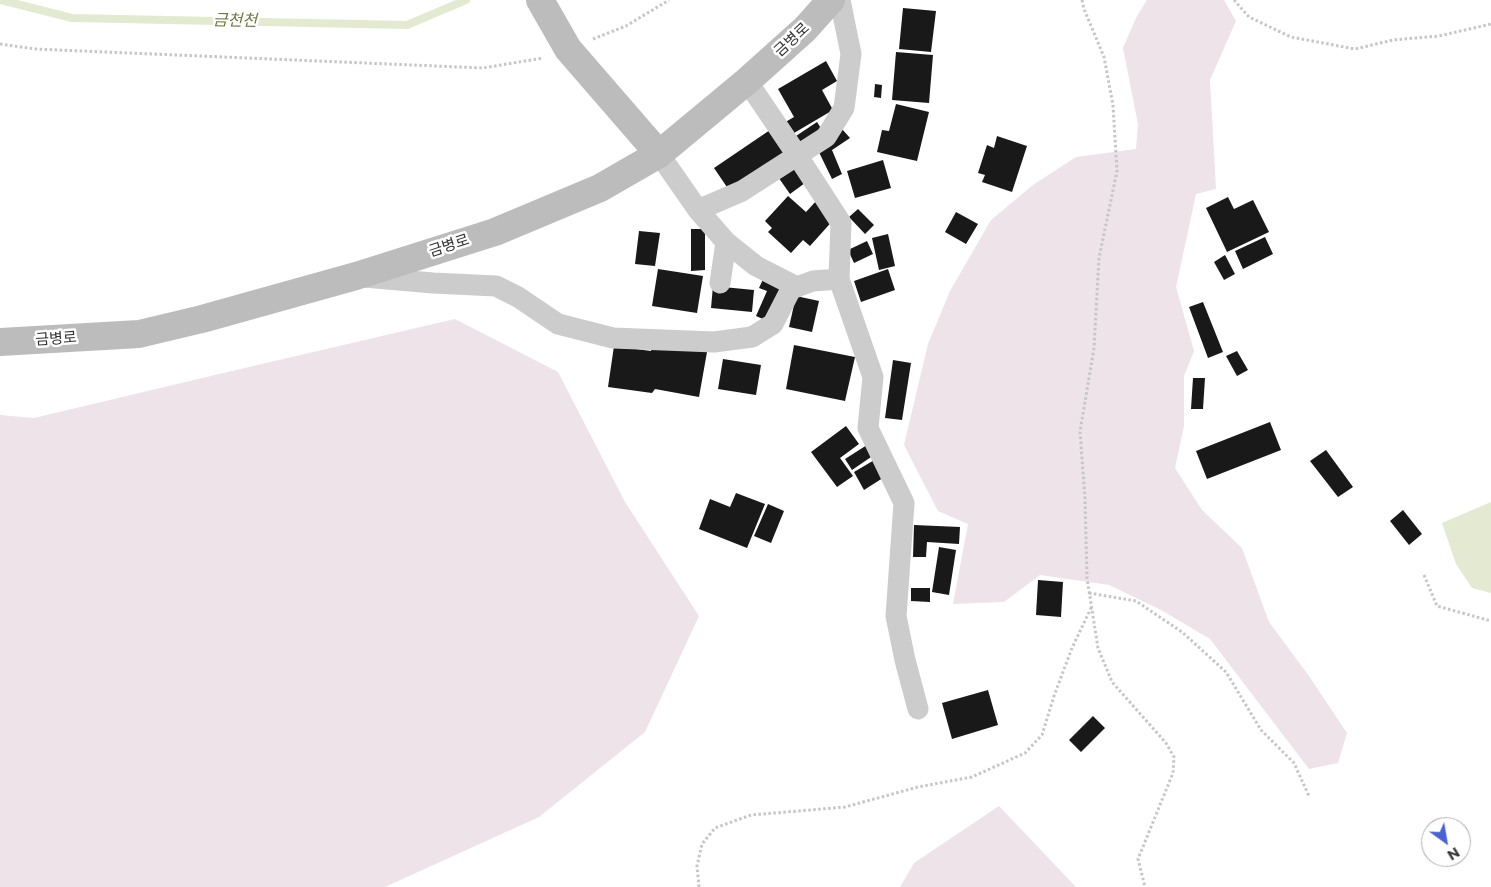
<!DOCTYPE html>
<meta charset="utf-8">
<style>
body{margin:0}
#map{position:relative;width:1491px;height:887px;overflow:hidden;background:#fff;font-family:Montserrat,sans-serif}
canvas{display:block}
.north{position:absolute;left:1421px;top:817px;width:50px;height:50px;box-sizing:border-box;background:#fff;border:1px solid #adadad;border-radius:50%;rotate:148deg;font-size:14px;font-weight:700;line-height:20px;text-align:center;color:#323232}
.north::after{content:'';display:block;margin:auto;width:18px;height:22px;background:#4b62d3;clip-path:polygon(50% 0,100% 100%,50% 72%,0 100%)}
</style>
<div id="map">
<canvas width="1491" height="887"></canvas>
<div class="north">N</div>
</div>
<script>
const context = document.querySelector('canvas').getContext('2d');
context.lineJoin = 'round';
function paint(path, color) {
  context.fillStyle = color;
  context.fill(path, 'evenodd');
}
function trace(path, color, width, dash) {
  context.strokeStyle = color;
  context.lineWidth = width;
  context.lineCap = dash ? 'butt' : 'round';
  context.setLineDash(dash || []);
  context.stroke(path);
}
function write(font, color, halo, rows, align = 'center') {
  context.font = font + ' Montserrat,"Noto Sans KR",sans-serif';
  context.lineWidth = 5;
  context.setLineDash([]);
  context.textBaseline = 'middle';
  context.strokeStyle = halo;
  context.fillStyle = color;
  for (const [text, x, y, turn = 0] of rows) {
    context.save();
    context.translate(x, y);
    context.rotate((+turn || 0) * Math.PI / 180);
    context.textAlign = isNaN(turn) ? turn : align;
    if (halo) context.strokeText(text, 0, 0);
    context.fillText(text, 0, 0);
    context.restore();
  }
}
paint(new Path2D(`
 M1147,0H1224L1236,21L1210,80L1216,189L1196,194L1176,287L1194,351L1184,376V426L1175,468L1202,510L1242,548L1269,622L1309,676L1347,733L1338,763L1309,769L1210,639L1161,610L1109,585L1040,575L1004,602L953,604L968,524L938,511L904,445L928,344L950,291L991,220L1033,185L1076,157L1136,149L1138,124L1123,48L1136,18Z
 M455,319L558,372L625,502L699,616L645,732L539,817L385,887H0V415L34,418L236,370Z
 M999,806L1076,887H900L914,863Z`), '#ede3e9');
paint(new Path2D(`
 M1491,502V593L1472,588L1456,564L1442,523Z`), '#e3ead1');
trace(new Path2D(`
 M1,0L72,18L407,25L466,0`), '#e3ead1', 8);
paint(new Path2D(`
 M903,8L936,11L931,52L899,49Z
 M896,52L933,55L929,103L892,100Z
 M826,61L837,81L822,90L833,110L789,136L782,124L794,117L778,89Z
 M875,84L882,85L881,98L874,97Z
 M896,104L929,112L917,161L877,152L882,130L889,131Z
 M817,122L824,133L800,149L793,138Z
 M842,129L850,138L832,150L842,174L832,179L816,146Z
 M770,130L787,156L731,193L714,168Z
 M997,136L1027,146L1012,192L982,182L985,175L978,173L987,145L994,148Z
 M883,160L891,188L855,198L847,171Z
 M791,163L805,183L790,194L776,174Z
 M788,196L806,212L817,200L836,217L810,246L803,240L791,253L768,232L772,228L765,221Z
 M1228,197L1234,209L1253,200L1269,232L1227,252L1206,208Z
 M858,209L874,225L865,234L849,217Z
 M956,212L978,224L966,244L945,232Z
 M691,229H705V270L691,271Z
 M639,231L660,233L655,266L635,264Z
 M888,234L895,266L879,270L872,238Z
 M1265,237L1273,254L1243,269L1235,251Z
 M867,241L873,254L854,263L848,250Z
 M1225,255L1235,274L1224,280L1214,262Z
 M658,269L703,276L697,313L652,306Z
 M888,269L895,290L861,302L854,281Z
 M765,275L789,285L772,323L756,316L767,291L759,288Z
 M713,286L754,290L752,312L711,308Z
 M796,296L819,301L812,332L789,327Z
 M1203,302L1223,352L1208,358L1189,307Z
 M653,342L707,352L699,397L655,389L652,393L608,387L614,346L651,351Z
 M794,345L855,357L845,401L786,389Z
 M1237,351L1248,370L1237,376L1226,356Z
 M723,359L761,365L756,395L718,389Z
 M893,360L911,363L902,420L885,418Z
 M1193,378H1205L1203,409H1191Z
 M1270,422L1281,450L1207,479L1196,451Z
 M846,426L859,444L840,458L853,476L837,487L811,452Z
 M867,445L874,455L852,470L845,459Z
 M1326,450L1353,487L1338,497L1310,461Z
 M876,459L886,476L864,490L854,472Z
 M736,493L765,504L747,548L699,529L710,499L730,507Z
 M768,504L784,511L771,543L754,536Z
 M1403,510L1422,534L1409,545L1390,521Z
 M914,525L960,527L959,544L927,542L926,557H913Z
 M939,547L956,550L949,595L932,592Z
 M1038,580L1063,582L1061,617L1036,615Z
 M911,588H930V602L911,601Z
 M988,690L998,725L952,739L942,703Z
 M1093,716L1105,728L1081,752L1069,740Z`), '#191919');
trace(new Path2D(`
 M1082,0L1084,9L1104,57L1113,105L1117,171L1099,258L1094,348L1080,432L1085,498L1087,578L1098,648L1112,682L1166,743L1174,757L1173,773L1138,859L1145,887
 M1234,0L1249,17L1291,37L1355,49L1393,40L1439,36L1491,24
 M593,39L626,26L669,0
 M0,44L35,49L483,68L543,58
 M1424,575L1437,606L1491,621
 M1089,593L1136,601L1182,632L1226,672L1261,730L1294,763L1309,796
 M699,887L697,866L702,844L715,828L751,815L845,807L918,787L972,777L1025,753L1042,735L1054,696L1072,648L1091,608`), '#c6c6c6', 3, [2.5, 2.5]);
trace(new Path2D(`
 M747,81L797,155L841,223L839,279L873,377L868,428L904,503L896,616L905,660L918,709
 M659,154L698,210L742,191L826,137L844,108L851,54L840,0
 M698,210L726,242L720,283
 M726,242L756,266L797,287
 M364,277L433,283L496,286L518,297L558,324L613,338L714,342L752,337L773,324L791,289L813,281L839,279`), '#ccc', 21);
trace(new Path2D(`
 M540,0L568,49L659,154
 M0,342L139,334L202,319L356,276L495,232L600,188L659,154L747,81L805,29L831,0`), '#bcbcbc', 28);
write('15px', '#323232', '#fff', [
 ["금병로",792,40,-43],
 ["금병로",449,246,-18],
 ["금병로",56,339,-4]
]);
write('italic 16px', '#697a40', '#fff', [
 ["금천천",235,21,1]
]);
</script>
